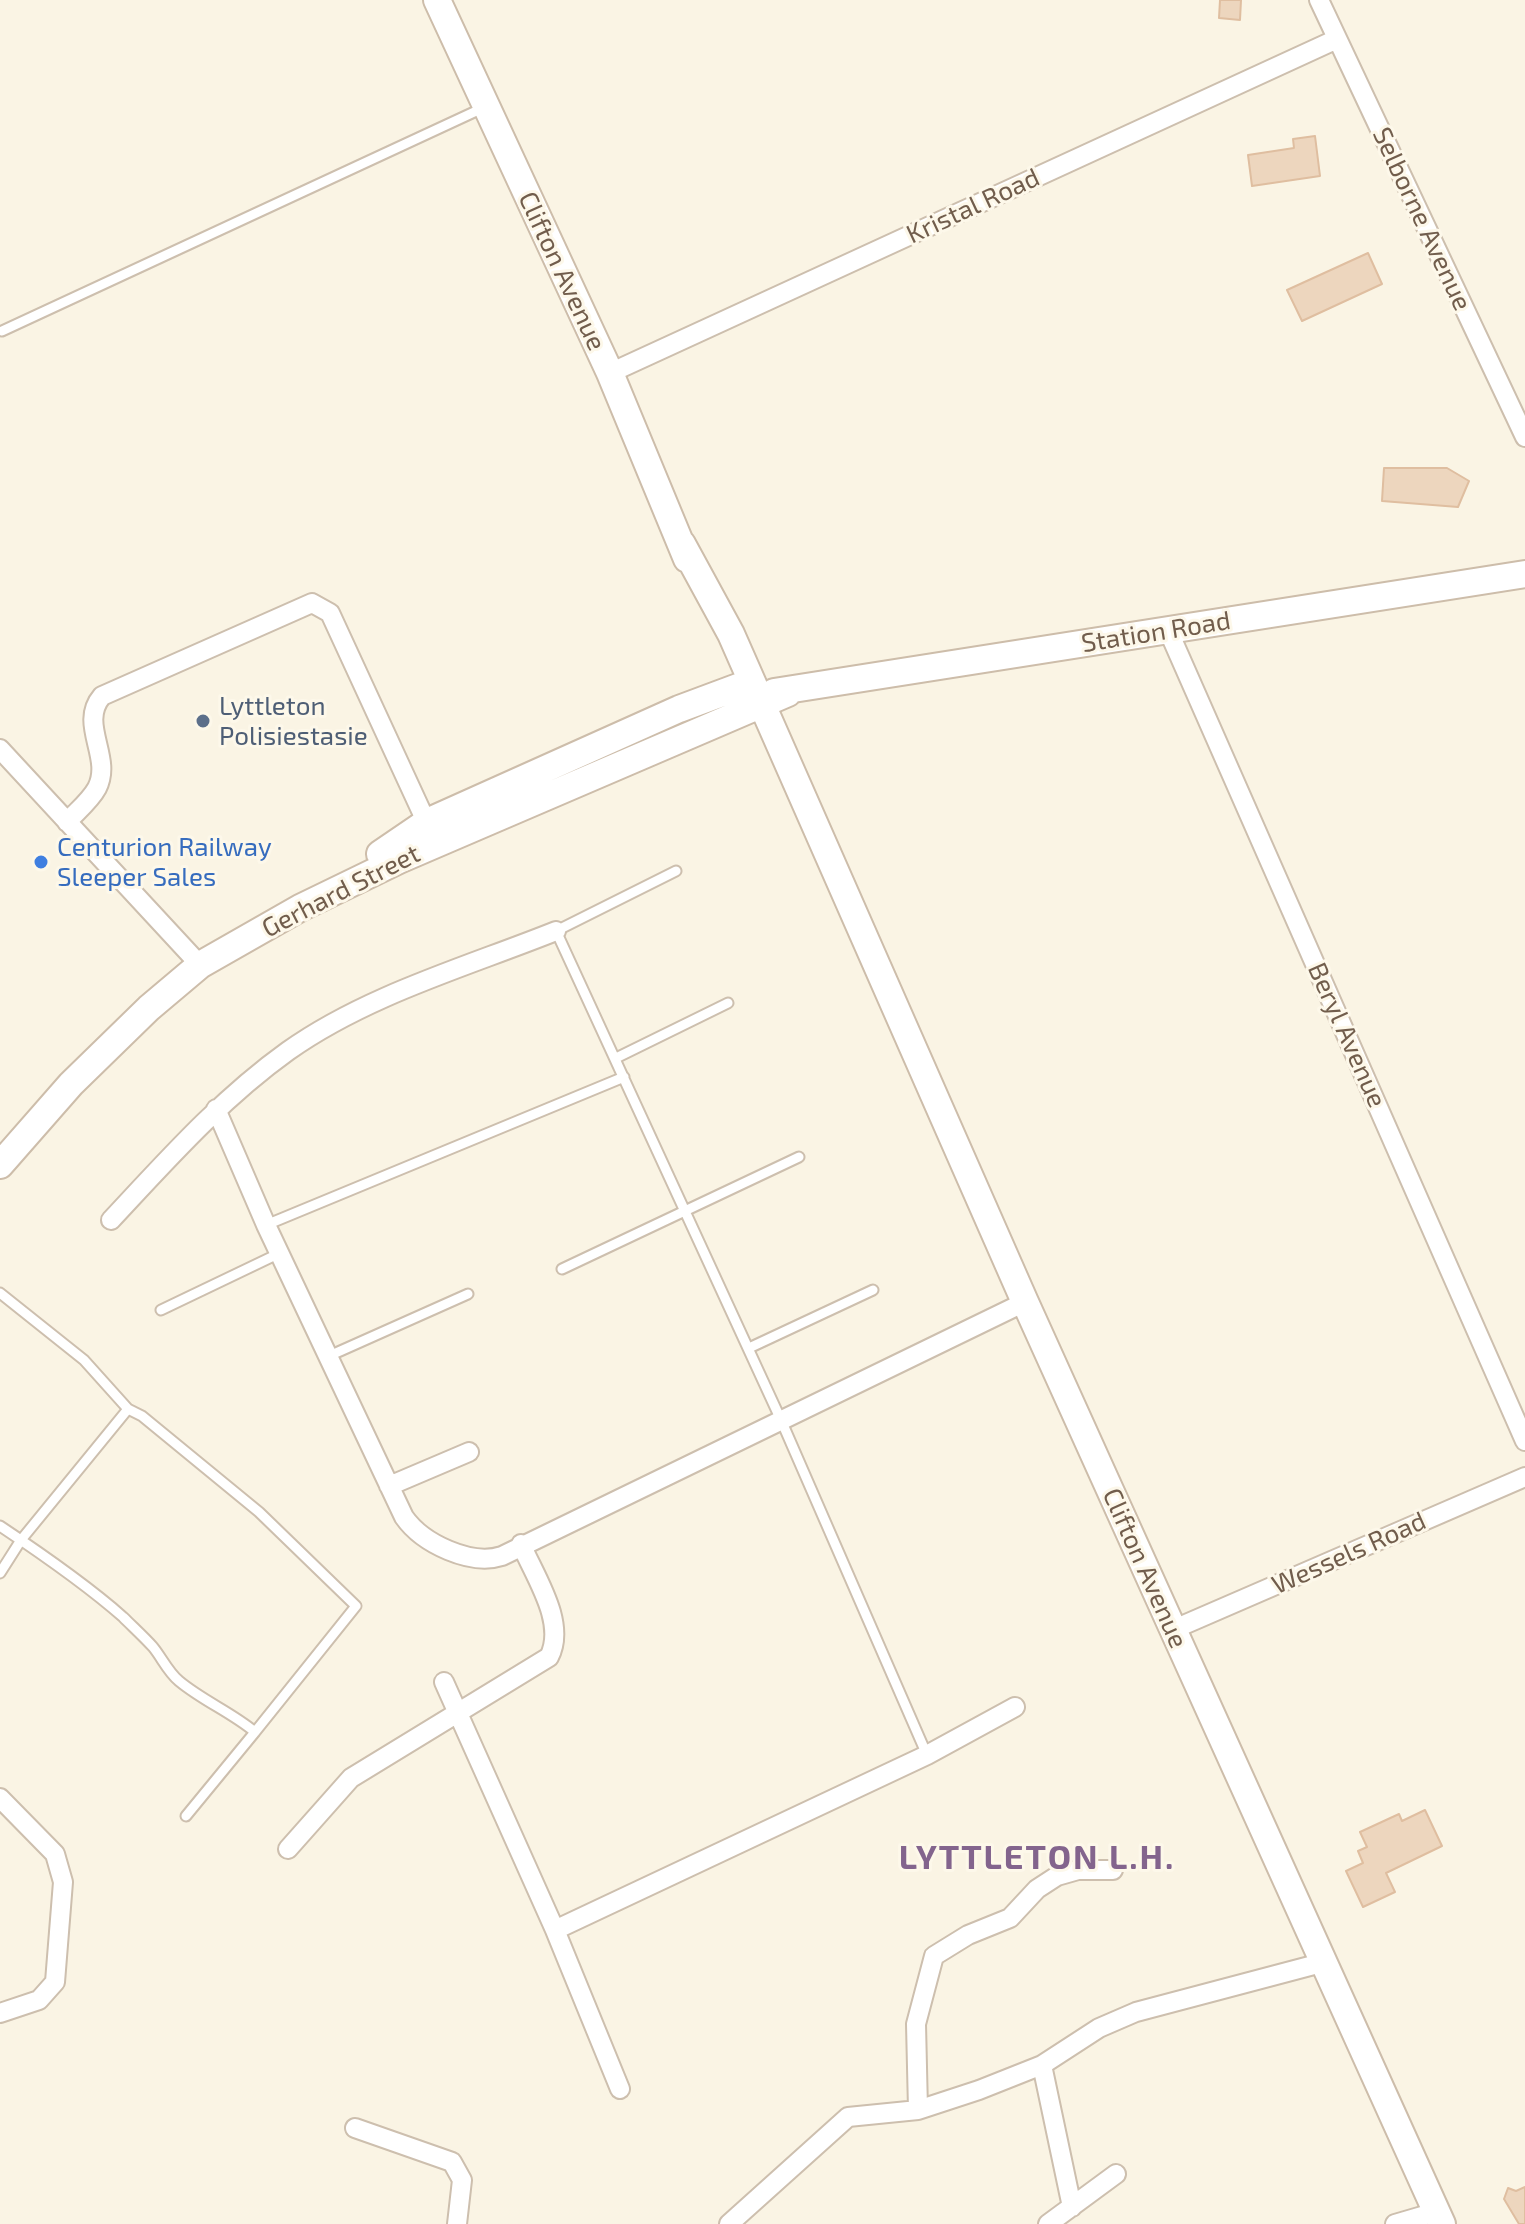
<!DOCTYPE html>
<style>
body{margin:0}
canvas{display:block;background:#faf4e4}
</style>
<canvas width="1525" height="2224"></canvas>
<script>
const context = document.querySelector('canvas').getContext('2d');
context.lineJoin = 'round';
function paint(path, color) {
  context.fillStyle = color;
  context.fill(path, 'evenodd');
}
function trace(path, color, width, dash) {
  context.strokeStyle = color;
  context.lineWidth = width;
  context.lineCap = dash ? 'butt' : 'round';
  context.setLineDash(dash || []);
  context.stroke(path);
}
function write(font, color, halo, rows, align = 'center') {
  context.font = font + ' "Exo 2",sans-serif';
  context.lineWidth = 6;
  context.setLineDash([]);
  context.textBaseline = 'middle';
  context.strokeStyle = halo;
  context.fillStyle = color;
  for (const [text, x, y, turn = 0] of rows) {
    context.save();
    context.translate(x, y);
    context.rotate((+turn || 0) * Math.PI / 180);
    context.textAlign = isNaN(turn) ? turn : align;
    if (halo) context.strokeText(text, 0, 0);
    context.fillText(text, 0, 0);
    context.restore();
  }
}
const building = new Path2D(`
 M1220,0H1241L1240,20L1219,18Z
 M1315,136L1320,176L1252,186L1248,155L1294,148L1293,139Z
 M1368,253L1382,284L1302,321L1287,290Z
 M1384,468H1447L1469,481L1458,507L1382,501Z
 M1425,1810L1442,1846L1386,1873L1395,1892L1363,1907L1346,1871L1363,1863L1358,1851L1367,1847L1360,1832L1399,1814L1402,1821Z
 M1525,2187V2224H1519L1504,2199L1508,2188L1516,2191Z`);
paint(building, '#edd6be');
trace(building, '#dfbea0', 2);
const lane = new Path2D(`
 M2,331L485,107
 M676,871L556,931L781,1420L927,1755
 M616,1058L728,1003
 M266,1225L624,1077
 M562,1269L799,1157
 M0,1293L84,1360L128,1409
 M161,1310L280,1253
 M749,1348L873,1290
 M329,1356L468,1294
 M0,1526C39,1552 88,1586 123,1617C133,1627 144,1637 153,1647C162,1658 168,1672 179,1681C203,1701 231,1712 255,1732L356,1606L259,1512L142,1416L128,1409L21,1540L0,1573
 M186,1816L255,1732`);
const street = new Path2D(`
 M1319,0L1525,437
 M610,373L1337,39
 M1168,630L1525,1441
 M0,749L200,965
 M67,822C77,811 90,801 97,788C113,757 78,724 102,696L312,603L330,613L430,830
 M216,1109L266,1225L404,1517C423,1544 471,1566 502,1556L1025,1302
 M111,1220C167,1160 221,1099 288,1051C367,995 466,967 556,931
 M389,1486L469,1452
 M1172,1630L1525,1477
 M444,1682L555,1930L620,2089
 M0,1798L55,1854L63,1882L55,1982L39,2000L0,2013
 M288,1849L351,1778L549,1657C567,1623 535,1577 521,1544
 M555,1930L927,1755L1015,1707
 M1042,2065L1072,2207
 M918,2110L916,2024L934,1956L968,1935L1010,1918L1037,1889L1057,1876L1078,1870H1113
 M355,2128L452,2162L462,2180L457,2224
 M729,2224L848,2117L918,2110L979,2090L1042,2065L1099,2028L1136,2012L1325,1962
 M1048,2224L1116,2174
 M1395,2224L1436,2212`);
const secondary = new Path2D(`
 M437,0L610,373L687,559
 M682,544L731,634L1025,1302L1442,2224
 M774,692L1525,574
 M380,854L427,822L679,709L738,687
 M0,1165L71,1084L149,1008L200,965L300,908L399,860L788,693`);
trace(lane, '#cdbfae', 13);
trace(street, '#cdbfae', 22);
trace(secondary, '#cdbdaa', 30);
trace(lane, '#fff', 9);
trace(street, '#fff', 18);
trace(secondary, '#fff', 26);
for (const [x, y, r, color] of [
 [203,721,8,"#5c6f8a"],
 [41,862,8,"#3f7fe0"]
]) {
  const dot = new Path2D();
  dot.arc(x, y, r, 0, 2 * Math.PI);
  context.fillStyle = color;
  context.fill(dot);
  trace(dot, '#fdf8ea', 3);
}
write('26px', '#715d4c', '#fdf8ea', [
 ["Kristal Road",973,206,-25],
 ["Selborne Avenue",1422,219,65],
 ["Clifton Avenue",562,271,65],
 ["Station Road",1156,632,-9],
 ["Gerhard Street",341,891,-27],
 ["Beryl Avenue",1347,1035,66],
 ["Wessels Road",1349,1553,-24],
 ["Clifton Avenue",1145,1568,66]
]);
write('26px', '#4e5e75', '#fdf8ea', [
 ["Lyttleton",219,706],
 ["Polisiestasie",219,736]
], 'left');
write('26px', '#366cbe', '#fdf8ea', [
 ["Centurion Railway",57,847],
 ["Sleeper Sales",57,877]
], 'left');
context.letterSpacing = '2px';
write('bold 34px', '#83648d', '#fdf8ea', [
 ["LYTTLETON L.H.",1037,1858]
]);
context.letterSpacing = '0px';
</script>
